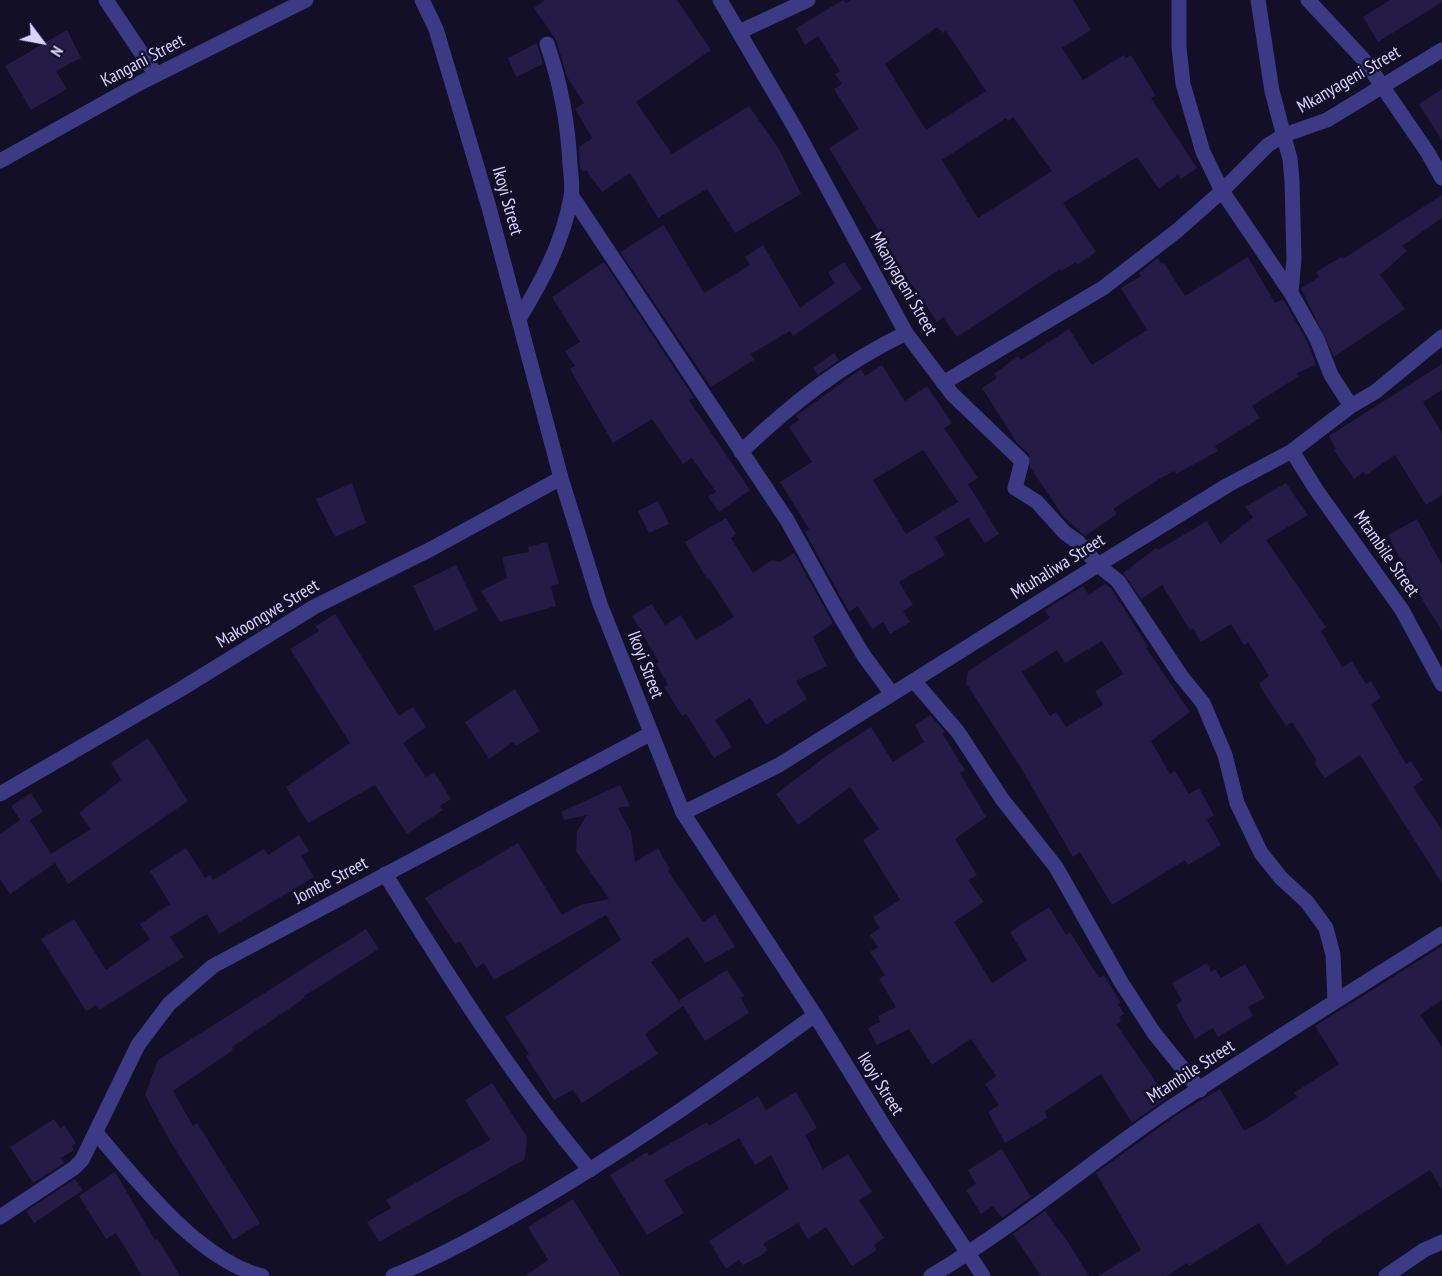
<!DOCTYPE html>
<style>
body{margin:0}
#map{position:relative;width:1442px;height:1276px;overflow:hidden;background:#130f26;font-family:"PT Sans Narrow",sans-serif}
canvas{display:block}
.north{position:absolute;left:12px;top:12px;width:60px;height:60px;-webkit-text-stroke:4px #130f26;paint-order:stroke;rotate:122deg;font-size:16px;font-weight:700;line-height:24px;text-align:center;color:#d9d4ff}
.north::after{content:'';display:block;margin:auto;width:21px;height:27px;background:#d9d4ff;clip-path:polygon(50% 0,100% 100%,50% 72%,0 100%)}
</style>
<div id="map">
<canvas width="1442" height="1276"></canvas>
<div class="north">N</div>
</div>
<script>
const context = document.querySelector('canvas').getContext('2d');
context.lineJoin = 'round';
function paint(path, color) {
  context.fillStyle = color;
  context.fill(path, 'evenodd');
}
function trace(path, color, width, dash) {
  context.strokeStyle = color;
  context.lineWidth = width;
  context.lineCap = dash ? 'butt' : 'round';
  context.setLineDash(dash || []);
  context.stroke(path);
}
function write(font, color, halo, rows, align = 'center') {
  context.font = font + ' "PT Sans Narrow",sans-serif';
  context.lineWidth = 5;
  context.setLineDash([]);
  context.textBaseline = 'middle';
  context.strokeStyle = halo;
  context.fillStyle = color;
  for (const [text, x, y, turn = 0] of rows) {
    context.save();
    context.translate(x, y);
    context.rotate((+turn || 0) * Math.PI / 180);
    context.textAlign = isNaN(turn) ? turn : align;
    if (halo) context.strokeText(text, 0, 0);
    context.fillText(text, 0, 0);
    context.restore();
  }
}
paint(new Path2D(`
 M545,0H677L711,50L636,102L672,154L749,106L779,149L801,194L735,233L707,189L658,218L630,173L602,192L586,170L583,172L580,168L579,147L592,138L575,109L584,103L567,77L556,40L534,8Z
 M843,0L846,3L850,0H1073L1091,30L1062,48L1083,80L1124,55L1126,58L1131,55L1156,96L1151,98L1197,168L1181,179L1178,175L1159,189L1137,157L1063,203L1096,252L1077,265L1076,262L1061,271L1060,269L957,337L943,317L937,322L900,266L829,148L859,129L834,89L842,84L835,74L840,71L818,36L805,45L796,28ZM937,27L943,33L946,31L986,91L926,130L885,64ZM1013,117L1052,171L978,218L942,160L1006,118L1008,121Z
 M1390,0H1442V2L1378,42L1363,17Z
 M67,30L81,58L56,71L67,89L31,110L5,66Z
 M537,43L543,64L516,77L508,58Z
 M1442,89V141L1419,104Z
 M1442,195V218L1402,246L1407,251L1380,275L1405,309L1334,357L1301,288L1319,277L1316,272L1341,257L1343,259Z
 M664,225L704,293L750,265L745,257L763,245L800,308L835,283L828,273L844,262L862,289L793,336L790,331L751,354L754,360L711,387L620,252Z
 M1248,257L1275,303L1283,299L1308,343L1316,365L1297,373L1299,376L1252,406L1260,418L1215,446L1218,451L1176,474L1174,471L1161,478L1113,509L1117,514L1085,536L1063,516L1030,467L1029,454L1017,443L982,388L997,378L994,374L1018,356L1021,360L1069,329L1092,365L1147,330L1121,288L1141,276L1139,273L1158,258L1161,264L1164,263L1185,296Z
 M604,262L694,398L689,400L750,490L719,512L708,497L716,492L692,458L683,464L652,419L613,443L570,369L575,366L565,351L580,342L552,297Z
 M834,353L839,360L818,375L813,368Z
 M1442,364V390L1423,402L1442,433V495L1426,505L1395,455L1366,475L1364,472L1354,479L1334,450L1336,449L1329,436Z
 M882,365L905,401L927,386L952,423L944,428L978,478L968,484L999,534L985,543L968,518L935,537L945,555L899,582L913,605L903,611L910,622L890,634L883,622L872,629L858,606L849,612L805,532L809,529L780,482L812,462L789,427L799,420L796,416L861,369L865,376ZM923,450L958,502L906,534L873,480Z
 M352,483L366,523L335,537L316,499Z
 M1286,483L1308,515L1266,540L1326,627L1321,631L1342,667L1352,661L1366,684L1371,681L1381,698L1371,704L1406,764L1411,761L1423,780L1413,787L1442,830V883L1360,755L1325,778L1314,763L1317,761L1292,722L1286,726L1261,688L1259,683L1269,676L1248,642L1244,645L1231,624L1201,642L1193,628L1190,630L1162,585L1141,599L1123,573L1156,548L1158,550L1207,521L1220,544L1253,517L1245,507Z
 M658,501L669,524L649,533L638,511Z
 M726,518L736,534L731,538L753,573L772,560L779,562L794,553L833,623L813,637L827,666L796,681L807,699L766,725L750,698L715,720L732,747L714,758L686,714L682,716L664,687L668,685L656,664L659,662L632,616L652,604L665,625L681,615L696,640L734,617L709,578L707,579L685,542Z
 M1417,519L1442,565V631L1412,583L1388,535Z
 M547,542L559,584L551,586L556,606L500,622L481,591L507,578L502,557L529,552L528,547Z
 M456,565L478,610L435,631L413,586Z
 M1105,584L1111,588L1148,647L1146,648L1190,712L1151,741L1170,774L1175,771L1189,794L1199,788L1214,815L1207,820L1221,845L1188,865L1185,860L1112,905L1080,852L1073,857L1021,768L966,683L968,671L1050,618L1045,610L1083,586L1089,595ZM1102,641L1123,674L1095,691L1103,705L1066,727L1056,712L1050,716L1022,672L1057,650L1065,663Z
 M335,614L399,716L413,707L426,727L403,743L426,777L434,772L451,799L440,806L443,810L407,834L375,785L308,823L286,787L350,743L290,649L319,631L316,626Z
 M515,689L540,731L516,746L513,742L489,759L465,722Z
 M930,715L945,732L942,733L965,770L960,773L986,817L955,839L977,875L968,880L984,902L954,922L992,983L1027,960L1010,932L1049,907L1066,935L1070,932L1099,978L1104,975L1121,1003L1118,1004L1124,1014L1119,1017L1121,1021L1116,1024L1167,1098L1132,1123L1101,1074L1045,1111L1047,1118L1005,1143L988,1112L999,1105L985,1084L996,1076L971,1039L932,1065L909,1029L877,1045L868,1028L880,1022L878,1016L896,1007L879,979L885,975L870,952L878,947L870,935L880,928L873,917L900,900L863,840L879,829L850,787L798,825L776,794L829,754L871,727L893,762L924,742L915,725Z
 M148,738L188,801L68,884L55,863L10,894L0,879V834L20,820L11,806L31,793L43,812L30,820L51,854L91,829L79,813L121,780L111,763Z
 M620,785L630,806L618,808L631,832L635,862L658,848L670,869L668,871L703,922L715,914L735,947L705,963L688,937L651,962L681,1004L679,1000L727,970L744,996L741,998L749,1013L705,1041L683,1006L645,1034L658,1054L582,1103L573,1090L554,1100L526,1056L529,1054L505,1017L621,940L606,915L494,980L484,963L476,968L460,941L455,944L425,898L518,843L562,915L580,905L609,899L576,851L577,831L587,815L564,820L561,812Z
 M299,835L309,851L301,856L314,877L219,934L207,914L170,937L184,957L99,1010L96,1005L86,1011L41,939L74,919L106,970L150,939L140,924L170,904L150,871L186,848L205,878L210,875L213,880L264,849L268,855Z
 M366,929L379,949L304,996L305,998L232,1047L233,1050L173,1091L193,1126L197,1123L260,1223L233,1240L170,1141L145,1095L158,1060Z
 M1442,946V1000L1420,1015L1442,1047V1190L1430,1170L1321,1240L1322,1242L1287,1265L1259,1223L1189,1266L1187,1263L1167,1276H1098L1141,1250L1096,1173L1178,1114L1220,1089L1244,1131L1265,1119L1297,1097L1294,1093L1339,1064L1315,1026Z
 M1207,963L1211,972L1215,969L1221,978L1245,964L1265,998L1248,1007L1253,1016L1218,1037L1213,1028L1195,1039L1176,1005L1182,1001L1172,983Z
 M492,1083L527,1137L525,1159L379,1242L367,1222L391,1208L386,1200L490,1140L465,1100Z
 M796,1092L817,1128L805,1135L823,1169L848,1154L872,1192L859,1200L884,1238L874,1245L877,1250L852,1266L826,1227L808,1239L798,1223L763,1244L768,1250L760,1256L743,1265L739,1260L726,1269L709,1241L789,1189L771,1155L755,1165L739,1138L664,1180L684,1213L647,1235L610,1175L647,1152L649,1156L707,1122L709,1126L758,1096L766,1110Z
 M54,1119L60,1128L64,1125L76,1143L72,1146L74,1150L61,1158L64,1163L33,1183L10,1147Z
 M1002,1149L1031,1197L1002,1218L993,1206L981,1214L966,1190L976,1184L968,1170Z
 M115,1172L155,1240L158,1239L180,1276H142L116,1233L106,1239L79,1196Z
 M75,1179L83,1190L34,1223L26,1211Z
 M573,1199L621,1276H525L548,1260L528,1227Z
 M1045,1211L1068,1242L1089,1276H1041L1013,1234Z`), '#241b47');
trace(new Path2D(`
 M106,0L156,75
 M422,0L436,29L488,204L561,478L600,604L683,813L815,1015L888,1133L983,1276
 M720,0L795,128L906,333L952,394L1022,461L1015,488L1037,502L1065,533L1078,542L1098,565L1118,581L1181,676L1203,703L1225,755L1237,803L1261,853L1281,878L1307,902L1326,928L1333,955L1335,1000
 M1179,0V47L1183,84L1203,152L1222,191L1291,293L1317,339L1331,375L1351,406
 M1258,0L1272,91L1290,159L1292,181L1294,259L1291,293
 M1308,0L1365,61L1428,153L1442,178
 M739,32L808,0
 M0,161L140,83L306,0
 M571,195L787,520L840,616L864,656L892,694
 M519,319C542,281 563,242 571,197C573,187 571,176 570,165C568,123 561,84 547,44
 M943,383L1103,288L1178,230L1222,191L1268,145L1284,135L1327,120L1442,50
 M1292,451L1317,491L1402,610L1442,684
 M741,452C791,404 842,364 906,333
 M914,681L958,732L1002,799L1056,867L1121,982L1154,1033L1200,1090
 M0,794L181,689L314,607L431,549L561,478
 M683,813L779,765L1098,565L1228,485L1292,451L1351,406L1375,392L1442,337
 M385,874C449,977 512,1078 590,1170
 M96,1133C139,1182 197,1259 262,1276
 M0,1217L74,1168L82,1160L138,1045L169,1004L213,966L650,734
 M393,1276C443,1256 488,1230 535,1203C632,1146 724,1081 815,1015
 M931,1276C1016,1226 1091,1161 1173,1106C1262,1047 1352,991 1442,934
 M1386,1276L1424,1250L1442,1242`), '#3d3a85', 15);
write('18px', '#d9d4ff', '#130f26', [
 ["Kangani Street",143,61,-28],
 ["Mkanyageni Street",1349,80,-30],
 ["Ikoyi Street",507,201,74],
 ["Mkanyageni Street",903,284,60],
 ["Mtambile Street",1386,554,55],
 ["Mtuhaliwa Street",1058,567,-32],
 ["Makoongwe Street",268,614,-31],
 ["Ikoyi Street",645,665,69],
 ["Jombe Street",331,881,-28],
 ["Mtambile Street",1191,1072,-33],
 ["Ikoyi Street",880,1084,58]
]);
</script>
